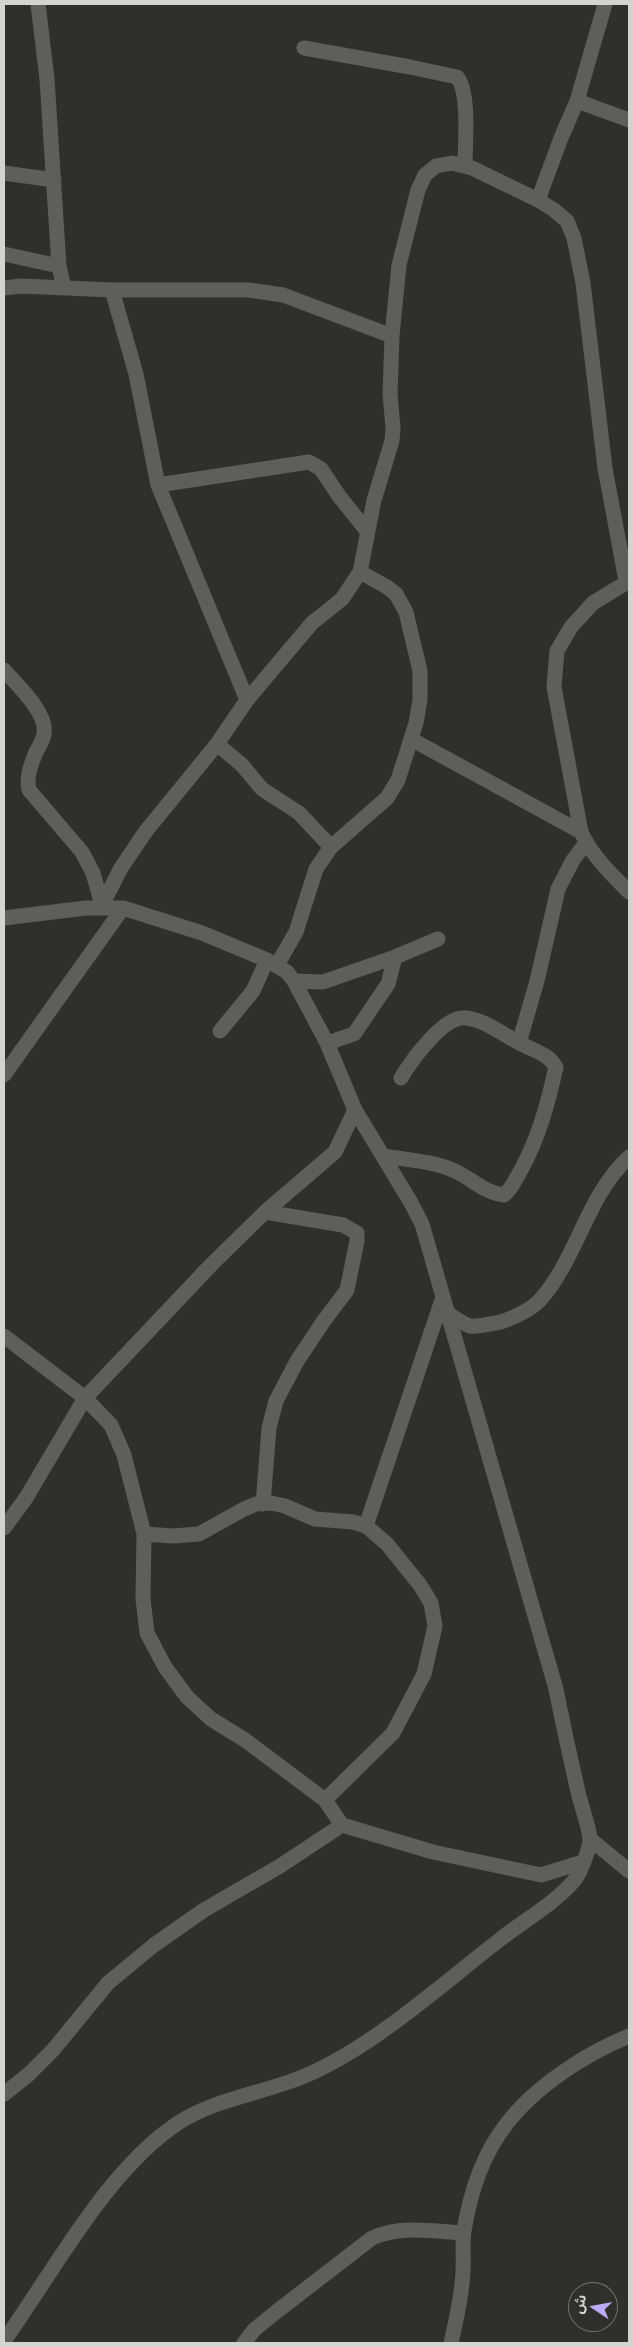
<!DOCTYPE html>
<meta charset="utf-8">
<style>
body{margin:0}
#map{position:relative;width:633px;height:2347px;overflow:hidden;background:#312f2b;font-family:Lato,"Noto Sans Arabic",sans-serif}
canvas{display:block}
.frame{position:absolute;inset:0;border:5px solid #d4d3d0;pointer-events:none}
.north{position:absolute;left:568px;top:2282px;width:50px;height:50px;box-sizing:border-box;background:#312f2b;border:1px solid #72716d;border-radius:50%;rotate:282deg;font-size:14px;font-weight:700;line-height:20px;text-align:center;color:#d4d3d0}
.north::after{content:'';display:block;margin:auto;width:18px;height:22px;background:#bcaaf5;clip-path:polygon(50% 0,100% 100%,50% 72%,0 100%)}
</style>
<div id="map">
<canvas width="633" height="2347"></canvas>
<div class="frame"></div>
<div class="north">ش</div>
</div>
<script>
const context = document.querySelector('canvas').getContext('2d');
context.lineJoin = 'round';
function trace(path, color, width, dash) {
  context.strokeStyle = color;
  context.lineWidth = width;
  context.lineCap = dash ? 'butt' : 'round';
  context.setLineDash(dash || []);
  context.stroke(path);
}
trace(new Path2D(`
 M38,4L47,79L59,266L64,288
 M304,48L410,67L457,77C470,92 465,145 465,166
 M577,101L629,120
 M4,173L54,180
 M538,200L561,138L577,101L605,4
 M4,254L59,266
 M4,288L21,286L112,290H249L283,295L392,336
 M112,290L136,374L158,485L247,700
 M158,485L309,462L321,469L339,496L367,531
 M629,581L593,603L571,627L557,651L554,687L581,832C592,856 611,874 629,892
 M4,670C17,685 48,713 44,734C43,740 39,747 36,752C31,765 26,776 29,790L82,852L93,873L102,905
 M411,739L581,832
 M217,744L242,765L262,789L299,813L331,847
 M93,908L101,907L121,868L146,831L217,744L247,700L312,623L342,599L360,572L374,500L392,441L393,428L390,394L392,336L399,265L418,190L425,175L436,166L452,163L472,168L538,200L554,210L567,221L574,238L583,283L605,468L626,581
 M4,918L86,908H123L202,933L267,960L287,972L294,981L327,1043L355,1110L410,1201L422,1224L556,1689C563,1725 571,1761 579,1796C582,1807 589,1828 590,1838C590,1848 580,1875 573,1882C551,1906 523,1921 498,1941C440,1986 375,2045 307,2075C266,2093 216,2098 178,2123C106,2171 54,2271 4,2341
 M277,965L296,932L316,869L331,847L387,798L398,780L416,723L420,700V671L406,612L396,594L387,587L360,572
 M294,981L323,982L395,957L438,939
 M220,1031L253,991L267,960
 M327,1043L354,1034L388,984L395,957
 M519,1043L537,981L558,889L573,860L586,843
 M4,1075L123,908
 M383,1156C407,1160 433,1161 455,1171C472,1179 485,1193 504,1195C512,1189 516,1178 521,1170C539,1137 548,1103 556,1067C548,1053 531,1050 518,1042C502,1034 485,1020 466,1018C444,1015 411,1061 401,1078
 M447,1313C454,1317 463,1324 470,1326C476,1327 484,1325 490,1324C504,1323 530,1311 540,1300C577,1259 587,1195 629,1157
 M4,1336L85,1398L111,1425L124,1455L144,1534L143,1599L147,1633L165,1667L187,1697L211,1719L245,1740L325,1800L342,1825
 M263,1504L269,1428L276,1401L297,1361L323,1322L347,1290L357,1241V1233L343,1225L265,1212
 M366,1526L443,1297
 M4,1528L26,1498L85,1398L211,1265L265,1212L335,1152L355,1110
 M144,1534L173,1536L199,1534L244,1509L256,1504L271,1503L285,1506L315,1519L353,1522L366,1526L387,1544L420,1585L431,1603L435,1626L424,1674L393,1733L325,1800
 M590,1839L629,1871
 M4,2094L28,2075L53,2050L108,1983L154,1945L204,1910L280,1866L342,1825L433,1852L541,1875L583,1862
 M244,2343L254,2330L276,2312L372,2238C401,2225 433,2231 463,2233
 M451,2343C456,2320 462,2296 463,2272C464,2259 462,2244 464,2231C470,2194 482,2156 505,2126C534,2087 585,2054 629,2036`), '#605e59', 15);
</script>
